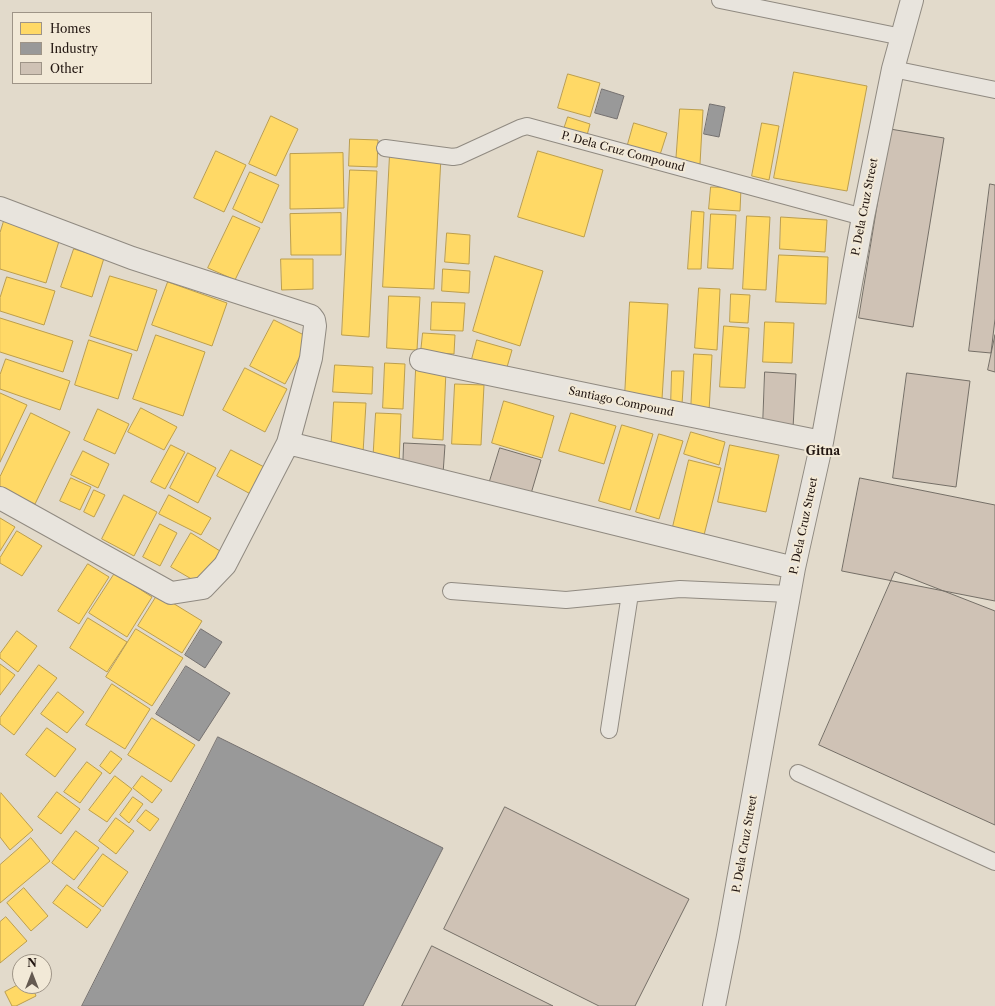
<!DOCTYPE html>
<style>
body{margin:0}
#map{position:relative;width:995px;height:1006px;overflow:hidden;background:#e2dacb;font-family:"Libre Caslon Text",serif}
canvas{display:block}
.legend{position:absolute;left:12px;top:12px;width:140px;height:72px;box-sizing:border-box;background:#f2e9d7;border:1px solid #9e9487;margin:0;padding:5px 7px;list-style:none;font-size:12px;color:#211510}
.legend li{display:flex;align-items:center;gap:8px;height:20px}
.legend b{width:20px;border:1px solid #9e9487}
.north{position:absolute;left:12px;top:954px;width:40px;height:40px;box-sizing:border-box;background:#f2e9d7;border:1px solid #9e9487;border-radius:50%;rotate:0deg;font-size:11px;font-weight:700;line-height:16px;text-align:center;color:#211510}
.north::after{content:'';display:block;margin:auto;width:14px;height:18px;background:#655a51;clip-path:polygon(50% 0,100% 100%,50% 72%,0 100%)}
</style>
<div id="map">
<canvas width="995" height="1006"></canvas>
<ul class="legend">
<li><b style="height:11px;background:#ffd966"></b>Homes</li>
<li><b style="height:11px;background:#999"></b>Industry</li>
<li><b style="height:11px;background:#cfc2b5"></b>Other</li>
</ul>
<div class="north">N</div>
</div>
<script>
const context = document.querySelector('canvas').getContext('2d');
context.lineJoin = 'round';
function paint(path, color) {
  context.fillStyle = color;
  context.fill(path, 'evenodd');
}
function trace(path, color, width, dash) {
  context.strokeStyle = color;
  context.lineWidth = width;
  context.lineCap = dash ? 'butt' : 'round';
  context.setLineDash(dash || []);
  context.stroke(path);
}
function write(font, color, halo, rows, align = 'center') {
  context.font = font + ' "Libre Caslon Text",serif';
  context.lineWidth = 4;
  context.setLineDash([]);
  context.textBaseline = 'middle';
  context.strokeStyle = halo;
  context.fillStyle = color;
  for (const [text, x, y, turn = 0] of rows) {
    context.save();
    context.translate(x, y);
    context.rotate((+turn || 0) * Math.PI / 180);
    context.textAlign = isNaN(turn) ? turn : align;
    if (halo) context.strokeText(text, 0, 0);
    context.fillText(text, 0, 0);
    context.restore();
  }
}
const homes = new Path2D(`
 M794,72L867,86L847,191L774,178Z
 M568,74L600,83L590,117L558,108Z
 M680,109L703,110L700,164L676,163Z
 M271,116L298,129L276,176L249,164Z
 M568,117L590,124L586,139L563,132Z
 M634,123L667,133L658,161L626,151Z
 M762,123L779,126L769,180L752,176Z
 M350,139L378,140L377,167L349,166Z
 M216,151L246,165L224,212L194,198Z
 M538,151L603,170L584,237L518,217Z
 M343,153L344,208L290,209V154Z
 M390,154L441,157L434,289L383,287Z
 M350,170L377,171L369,337L342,335Z
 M250,172L279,185L262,223L233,209Z
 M711,187L741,188L740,211L709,209Z
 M692,211L704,212L701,269H688Z
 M341,213V255H291L290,214Z
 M711,214L736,215L733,269L708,268Z
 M233,216L260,228L235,280L208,268Z
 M747,216L770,217L766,290L743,289Z
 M781,217L827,220L825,252L780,249Z
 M4,221L60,238L46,283L0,269V233Z
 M447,233L470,235L469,264L445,262Z
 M74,249L104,258L92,297L61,287Z
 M779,255L828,257L826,304L776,302Z
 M495,256L543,271L520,346L473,331Z
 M281,259H313V289L282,290Z
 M443,269L470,271L469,293L442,291Z
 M110,276L157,290L137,351L90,336Z
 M7,277L55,291L44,325L0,311V298Z
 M168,282L227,303L212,346L152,325Z
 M699,288L720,289L717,350L695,348Z
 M731,294L750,295L748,323L730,322Z
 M389,296L420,297L417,350L387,348Z
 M432,302L465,303L463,331L431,330Z
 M630,302L668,304L662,399L625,396Z
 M0,318L73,341L63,372L0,352Z
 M274,320L310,338L285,384L250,366Z
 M765,322L794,323L792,363L763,362Z
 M724,326L749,328L745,388L720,387Z
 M423,333L455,335L454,354L421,352Z
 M156,335L205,352L183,416L133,399Z
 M89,340L132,354L118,399L75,385Z
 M477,340L512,350L505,374L471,363Z
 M694,354L712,355L709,412L691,411Z
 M6,359L70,381L60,410L0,389V375Z
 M385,363L405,364L403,409L383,408Z
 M335,365L373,367L372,394L333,392Z
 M245,368L287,389L265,432L223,410Z
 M416,369L446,370L443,440L413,438Z
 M672,371H684L682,405H671Z
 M455,384L484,385L481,445L452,444Z
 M0,393L27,405L0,462Z
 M504,401L554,416L542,458L492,443Z
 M334,402L366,403L363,453L331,452Z
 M141,408L177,427L164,450L128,432Z
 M98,409L129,424L115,454L84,440Z
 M31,413L70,432L35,504L0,488V477Z
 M376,413L401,414L399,465L373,463Z
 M571,413L616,426L604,464L559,451Z
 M622,425L653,434L630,510L599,501Z
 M691,432L725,442L719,465L684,454Z
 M659,434L683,441L659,519L636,512Z
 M171,445L185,452L165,489L151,482Z
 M730,445L779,455L766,512L718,502Z
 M231,450L272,471L258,498L217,476Z
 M83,451L109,464L98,488L71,475Z
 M188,453L216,468L198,503L170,488Z
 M689,460L721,468L702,543L671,535Z
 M71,478L91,487L80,510L60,501Z
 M94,490L105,495L94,517L84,512Z
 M124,495L157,512L134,556L102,539Z
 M169,495L211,518L201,535L159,514Z
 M0,518L15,527L0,551Z
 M160,524L177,533L160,566L143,557Z
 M17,531L42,546L22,576L0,563V558Z
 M191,533L220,551L200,584L171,567Z
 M88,564L109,577L79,624L58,611Z
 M115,573L152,597L127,637L89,613Z
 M158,594L202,621L182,653L138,626Z
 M88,618L127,642L107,672L70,648Z
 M136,629L183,658L152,706L106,677Z
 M17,631L37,646L18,672L0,658V654Z
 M0,664L15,675L0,695Z
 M39,665L57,678L14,735L0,724V718Z
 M112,684L150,709L125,749L86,725Z
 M58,692L84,712L67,733L41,714Z
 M152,718L195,745L171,782L128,755Z
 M47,728L76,749L55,777L26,755Z
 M111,751L122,759L110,774L100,766Z
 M87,762L102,773L80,803L64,792Z
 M115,776L132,789L107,822L89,810Z
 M142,776L162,790L152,803L133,788Z
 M57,792L80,809L61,834L38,817Z
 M1,793L33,830L10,850L0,837V794Z
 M133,797L143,804L129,823L120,815Z
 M146,810L159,819L150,831L137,821Z
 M116,818L134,831L116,854L99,841Z
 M76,831L99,848L74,880L52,863Z
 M31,838L50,861L0,903V865Z
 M103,854L128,872L103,907L78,888Z
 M67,885L101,910L87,928L53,903Z
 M24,888L48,916L31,931L7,903Z
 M6,917L27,941L0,963V922Z
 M20,984V986H32L36,996L16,1006H12L5,992Z`);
paint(homes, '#ffd966');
trace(homes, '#bc9e4c', 1);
const industry = new Path2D(`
 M602,89L624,96L617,119L595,113Z
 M710,104L725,107L719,137L704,134Z
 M201,629L222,642L205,668L185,655Z
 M186,666L230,693L199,741L156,714Z
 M218,737L443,848L363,1006H82Z`);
paint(industry, '#999');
trace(industry, '#757170', 1);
const building = new Path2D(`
 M890,129L944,138L913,327L859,318Z
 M990,184L995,185V319L991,353L969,351Z
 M995,335V372L988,370Z
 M765,372L796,374L793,428L763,426Z
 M907,373L970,381L956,487L893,478Z
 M404,443L445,445L443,474L403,471Z
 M500,448L541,460L530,497L489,484Z
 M860,478L995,505V601L842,571Z
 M895,572L995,611V825L819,745Z
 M505,807L689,899L635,1006H599L444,929Z
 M432,946L553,1006H402Z`);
paint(building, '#cfc2b5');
trace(building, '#756f67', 1);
const service = new Path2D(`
 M720,0L902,37
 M893,69L995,90
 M385,148L453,157L459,156L520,128L527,126L863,217
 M451,591L566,600L680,589L789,594
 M609,730L630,594
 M798,773L995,862`);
const minor = new Path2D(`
 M0,208L132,258L311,316L314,320L315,326L311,358L288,443L225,565L203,588L171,593L0,498
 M421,360L638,405L822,442
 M288,443L794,568
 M714,1006L728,936L794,568L822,442L863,217L893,69L912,0`);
trace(service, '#908a81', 18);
trace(minor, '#908a81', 24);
trace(service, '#e8e4dd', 16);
trace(minor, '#e8e4dd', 22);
write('11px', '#211510', '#f2e9d7', [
 ["P. Dela Cruz Compound",623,152,15],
 ["P. Dela Cruz Street",865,207,-79],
 ["Santiago Compound",621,402,12],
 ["P. Dela Cruz Street",804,526,-78],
 ["P. Dela Cruz Street",745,844,-80]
]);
write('bold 12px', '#211510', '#f2e9d7', [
 ["Gitna",823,452]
]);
</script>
